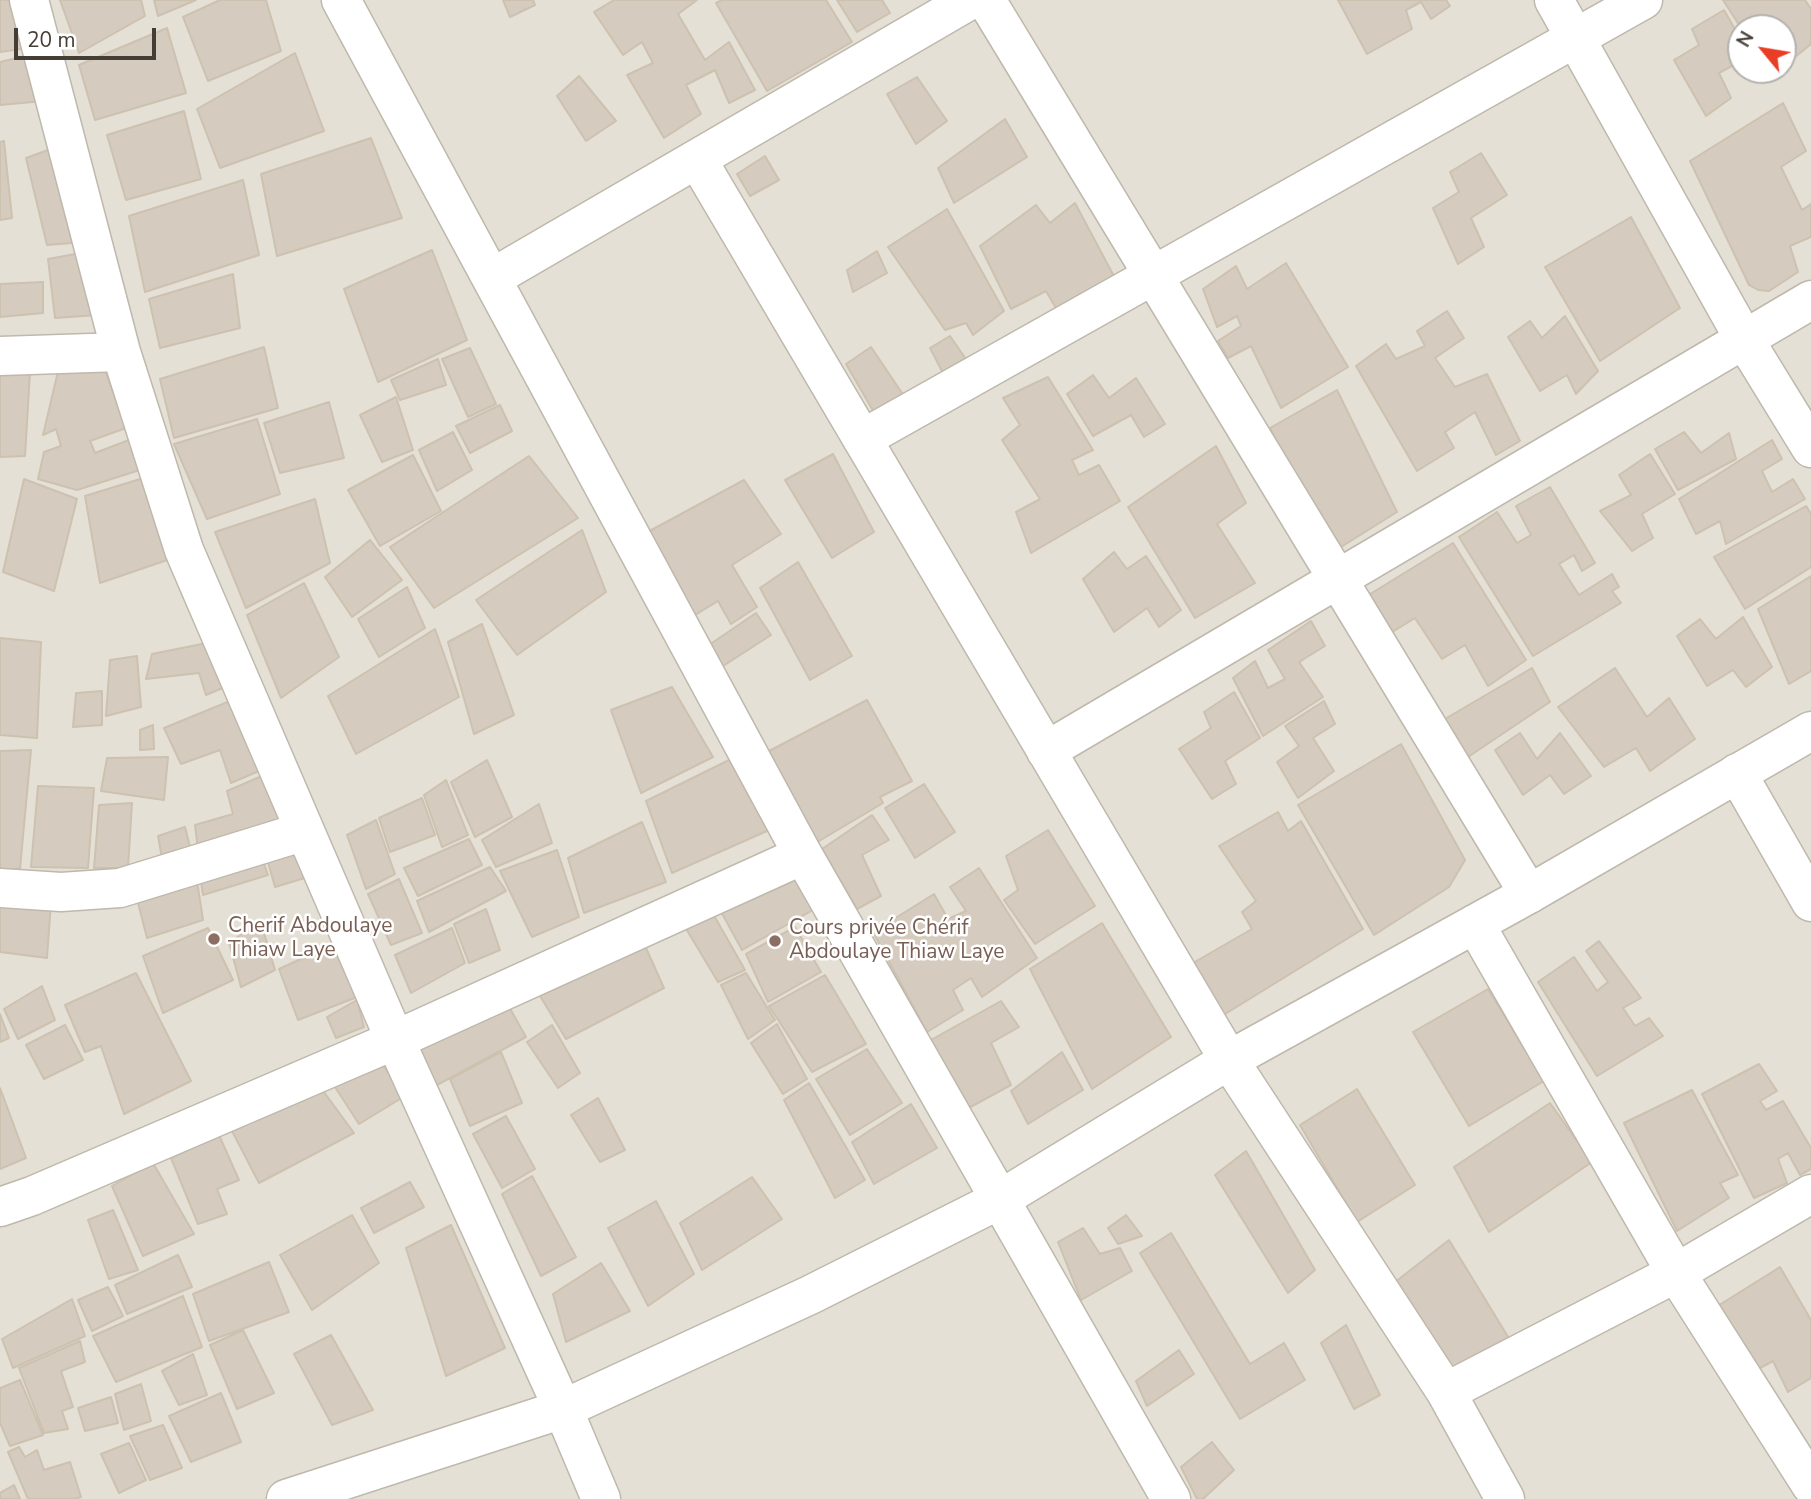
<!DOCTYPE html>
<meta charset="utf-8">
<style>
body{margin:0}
#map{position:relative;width:1811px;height:1499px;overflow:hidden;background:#f2eee6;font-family:"Nunito Sans",sans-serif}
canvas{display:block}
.north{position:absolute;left:1727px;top:14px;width:70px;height:70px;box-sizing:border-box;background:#fff;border:2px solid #b4b2af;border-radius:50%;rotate:300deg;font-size:19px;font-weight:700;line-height:28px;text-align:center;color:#443e36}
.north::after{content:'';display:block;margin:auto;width:24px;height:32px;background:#ea3d25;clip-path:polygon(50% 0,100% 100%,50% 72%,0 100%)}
.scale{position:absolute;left:14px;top:28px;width:142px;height:32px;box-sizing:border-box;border:4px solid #443e36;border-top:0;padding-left:9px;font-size:21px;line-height:24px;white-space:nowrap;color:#443e36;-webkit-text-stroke:5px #fff;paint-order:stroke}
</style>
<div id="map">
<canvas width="1811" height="1499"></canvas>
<div class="north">N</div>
<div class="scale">20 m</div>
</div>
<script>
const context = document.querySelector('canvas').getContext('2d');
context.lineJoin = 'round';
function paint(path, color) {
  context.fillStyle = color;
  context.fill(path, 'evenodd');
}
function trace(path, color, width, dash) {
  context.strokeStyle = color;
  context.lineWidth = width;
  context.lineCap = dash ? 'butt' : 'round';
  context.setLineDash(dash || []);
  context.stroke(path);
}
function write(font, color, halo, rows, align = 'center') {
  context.font = font + ' "Nunito Sans",sans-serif';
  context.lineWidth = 5;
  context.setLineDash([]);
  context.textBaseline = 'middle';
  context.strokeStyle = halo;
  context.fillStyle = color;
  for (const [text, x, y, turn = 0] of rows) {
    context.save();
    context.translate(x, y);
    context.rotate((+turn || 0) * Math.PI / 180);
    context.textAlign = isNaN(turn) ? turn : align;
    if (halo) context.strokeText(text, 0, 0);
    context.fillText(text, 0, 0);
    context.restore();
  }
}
paint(new Path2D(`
 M0,0H1811V1499H0ZM1741,28H1783V70H1741Z`), '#e5e0d5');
const building = new Path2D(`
 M0,0H18L28,48L0,52Z
 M60,0H141L145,16L79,53Z
 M154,0H196L158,16Z
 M220,0H266L281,51L208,81L183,17Z
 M503,0H533L535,5L510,17Z
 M614,0H697L678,14L705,60L729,42L755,90L729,103L715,70L686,85L701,114L664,138L627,75L653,63L642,42L623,55L594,12Z
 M722,0H826L852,42L767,91L716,3Z
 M837,0H882L890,13L857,32Z
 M1338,0H1446L1450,6L1431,19L1421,2L1406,10L1412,29L1367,54Z
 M1723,0H1805L1811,9V44L1783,67V28H1741Z
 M1724,10L1741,40V61L1719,73L1731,98L1706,116L1674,60L1699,45L1692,29Z
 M167,28L186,93L95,120L79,65Z
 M295,53L324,131L220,168L197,109Z
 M33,54L44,101L0,105V62Z
 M579,76L616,121L586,141L557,96Z
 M917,77L947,121L916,144L887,94Z
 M1783,103L1806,151L1781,167L1802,210L1811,204V237L1790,246L1798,272L1769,291L1758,290L1749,285L1690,161Z
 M184,111L201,179L126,200L107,135Z
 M1005,119L1027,157L954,203L938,168Z
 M371,138L402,218L277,256L261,174Z
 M4,141L12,218L0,220V142Z
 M59,146L84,242L47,245L26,158Z
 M1481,153L1507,195L1471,218L1484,247L1458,264L1433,208L1459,192L1450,172Z
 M765,156L779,180L750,196L737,174Z
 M243,180L259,255L145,292L129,216Z
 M1075,203L1117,282L1060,315L1046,291L1011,309L980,246L1036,205L1050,223Z
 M947,209L1004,311L973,335L966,323L945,330L888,247Z
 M1631,217L1680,308L1600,361L1545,267Z
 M432,250L467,340L378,382L344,289Z
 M877,251L887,273L853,292L847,270Z
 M86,252L97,315L55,318L48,259Z
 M1286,263L1348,367L1281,408L1251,346L1228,358L1218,341L1241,326L1237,316L1217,327L1203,289L1236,266L1247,289Z
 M233,274L240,328L160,348L149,299Z
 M43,282V313L0,317V284Z
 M1447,311L1464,338L1435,358L1455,387L1487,374L1520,441L1496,455L1475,412L1445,432L1454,448L1417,471L1356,366L1386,344L1396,359L1425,346L1417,331Z
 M1565,316L1598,371L1576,394L1567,375L1540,391L1508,337L1530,321L1542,338Z
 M950,336L968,362L944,375L930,348Z
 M264,347L278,408L174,438L160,379Z
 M871,347L904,396L875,414L846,364Z
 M470,348L496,404L468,417L442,359Z
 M438,359L446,385L400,400L391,380Z
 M102,361L126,428L90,441L95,453L129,440L143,469L77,490L38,479L44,452L61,446L56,429L43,435L60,363Z
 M30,372L25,456L0,457V375Z
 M1093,375L1109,398L1136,378L1165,424L1144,437L1131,415L1093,436L1067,394Z
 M1048,377L1093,450L1072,460L1079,475L1099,465L1120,501L1031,553L1016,512L1040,499L1002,440L1020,425L1003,398Z
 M1337,390L1397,512L1333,552L1270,428Z
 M396,397L413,450L382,462L360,415Z
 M329,402L344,458L280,473L264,423Z
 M500,405L512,431L470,453L456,426Z
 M257,419L280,494L207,519L174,444Z
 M453,432L472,470L437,491L419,450Z
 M1684,432L1701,453L1729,433L1736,459L1678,490L1655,449Z
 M1772,440L1782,459L1762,471L1772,492L1793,479L1805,499L1726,544L1720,521L1696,534L1679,499Z
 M1216,446L1246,503L1217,524L1255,583L1195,618L1128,507Z
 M833,454L874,532L832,558L785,480Z
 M1650,454L1675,494L1642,514L1653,538L1632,551L1600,511L1631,495L1619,475Z
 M413,455L441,511L380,546L348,490Z
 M529,456L578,518L434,608L390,547Z
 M150,476L179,556L100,583L85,496Z
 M24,479L77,499L54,591L3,572Z
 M744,480L781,534L732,565L757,607L731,624L718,601L692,617L644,534Z
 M1550,487L1595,563L1582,571L1574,555L1559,564L1579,595L1612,574L1619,587L1612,591L1621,603L1533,656L1459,537L1497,512L1517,543L1531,535L1516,506Z
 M315,499L330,563L246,608L215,532Z
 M1806,506L1811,514V567L1745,609L1714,557Z
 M582,530L606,592L517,655L476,600Z
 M370,540L402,580L352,617L325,577Z
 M1453,543L1526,660L1488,686L1465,645L1442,659L1415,618L1389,634L1367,596Z
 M1114,552L1127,569L1146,556L1181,610L1159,627L1147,608L1114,632L1083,579Z
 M798,562L852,656L810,680L760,588Z
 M1811,576V671L1789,684L1758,609Z
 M304,583L339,657L281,698L247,615Z
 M407,587L425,628L379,657L358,619Z
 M756,613L771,635L717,670L706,647Z
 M1743,617L1772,667L1746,687L1733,670L1707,686L1677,636L1700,619L1716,639Z
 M1311,621L1325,646L1299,662L1323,697L1263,736L1233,678L1255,661L1268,688L1285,679L1268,650Z
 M482,624L514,715L474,734L448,642Z
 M435,629L459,697L356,754L328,696Z
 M0,638L41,642L37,738L0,735Z
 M212,642L225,687L206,695L199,673L146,679L152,654Z
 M137,656L141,707L106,716L110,660Z
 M1532,668L1550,702L1459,763L1438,723Z
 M1615,668L1647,717L1669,698L1695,739L1650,771L1636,748L1604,767L1558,707Z
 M672,687L713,757L641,793L611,710Z
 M102,691V725L73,727L76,693Z
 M1234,692L1260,738L1225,761L1236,784L1212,799L1179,749L1211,728L1204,712Z
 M867,700L912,781L880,797L883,803L814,844L769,751Z
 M230,701L259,771L231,783L220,750L181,764L164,728Z
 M1324,701L1335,724L1313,738L1334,771L1298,798L1277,762L1299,746L1285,726Z
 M153,725L154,749L140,750V730Z
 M1520,733L1537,759L1560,733L1591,776L1564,794L1550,775L1523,795L1495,750Z
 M1401,744L1465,860L1449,887L1374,935L1298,805Z
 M31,750L20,869H0V751Z
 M168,757L164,800L101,791L107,758Z
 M487,760L512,817L475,837L451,782Z
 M729,760L776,827L672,873L646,801Z
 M269,773L288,825L198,850L195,825L233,814L227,791Z
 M446,780L468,835L442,847L424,795Z
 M924,784L955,832L915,858L885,808Z
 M38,786L94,788L88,868L31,867Z
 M422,798L435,835L390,852L379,818Z
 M132,803L128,868H94L99,805Z
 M539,804L552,843L496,867L482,840Z
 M1278,812L1288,831L1301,821L1363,929L1217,1019L1193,963L1252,929L1242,912L1256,901L1219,846Z
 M872,815L889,840L862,855L881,896L857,909L822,849Z
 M376,820L395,874L366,889L347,835Z
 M642,822L666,882L584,913L568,858Z
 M185,827L192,855L163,864L158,836Z
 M1048,830L1095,906L1035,944L1004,900L1018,890L1006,856Z
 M292,837L308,877L275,887L264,848Z
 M469,839L482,865L418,896L404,868Z
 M258,847L268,875L203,895L199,867Z
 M557,850L579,917L532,937L500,871Z
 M490,867L506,891L429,932L417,901Z
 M195,868L203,920L147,938L135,891Z
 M788,868L813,910L742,950L719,908Z
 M979,868L1037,958L982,997L971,978L953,990L963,1010L927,1032L873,932L934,894L948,919L966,911L950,887Z
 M399,879L422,933L391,945L368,894Z
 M0,892L51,902L47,958L0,952Z
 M486,909L500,950L469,963L454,924Z
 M712,912L745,970L718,982L685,927Z
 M261,923L275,970L241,987L229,942Z
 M1102,923L1171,1037L1092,1089L1030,969Z
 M795,927L821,972L768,1002L746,954Z
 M208,928L233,980L163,1013L143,956Z
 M452,928L465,963L411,993L395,955Z
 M641,937L664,988L566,1039L534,986Z
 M344,939L370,992L298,1020L279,969Z
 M1599,941L1641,998L1623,1008L1635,1026L1649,1018L1663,1036L1597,1076L1538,982L1574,957L1597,991L1608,982L1586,951Z
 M136,973L191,1081L124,1114L101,1046L85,1052L65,1005Z
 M746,973L775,1020L748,1039L721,985Z
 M825,975L866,1044L812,1072L769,1006Z
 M42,986L55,1020L18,1039L4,1009Z
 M1488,989L1544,1081L1469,1126L1413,1032Z
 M503,996L526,1037L437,1085L409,1039Z
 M357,1000L364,1027L336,1038L327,1017Z
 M1001,1001L1019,1027L991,1043L1011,1085L965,1110L929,1041Z
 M0,1014L9,1038L0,1042Z
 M777,1024L807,1079L783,1094L751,1043Z
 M65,1025L83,1060L44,1079L26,1045Z
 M552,1025L580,1073L558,1088L527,1042Z
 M867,1049L902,1103L850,1135L816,1079Z
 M501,1052L522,1103L470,1126L450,1079Z
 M1062,1052L1083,1090L1028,1124L1011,1091Z
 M377,1057L405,1096L359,1124L333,1084Z
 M1759,1064L1777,1091L1760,1101L1766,1110L1783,1101L1811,1148V1169L1800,1175L1788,1153L1778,1159L1787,1183L1754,1198L1702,1094Z
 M809,1083L865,1180L835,1198L784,1100Z
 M0,1088L26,1158L0,1169Z
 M321,1088L354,1133L259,1183L232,1131Z
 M1357,1089L1415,1185L1357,1222L1300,1125Z
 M1692,1090L1738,1175L1720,1183L1729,1198L1677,1231L1624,1123Z
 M598,1098L625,1150L600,1162L571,1115Z
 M1550,1103L1592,1162L1489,1232L1454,1167Z
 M911,1104L937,1148L874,1184L852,1142Z
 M506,1116L535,1169L502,1188L473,1134Z
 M219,1135L239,1180L217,1189L227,1214L198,1224L171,1158Z
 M1246,1151L1315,1270L1288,1293L1215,1175Z
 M153,1163L194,1234L143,1256L112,1186Z
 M532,1176L576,1257L541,1276L502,1194Z
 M752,1177L782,1219L702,1270L680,1223Z
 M410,1182L424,1207L374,1233L361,1208Z
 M656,1201L694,1274L648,1306L608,1228Z
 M113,1210L138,1270L109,1279L88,1220Z
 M352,1215L379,1263L312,1310L280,1255Z
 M1126,1215L1142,1236L1118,1244L1108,1228Z
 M451,1225L505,1348L446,1376L406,1248Z
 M1083,1228L1100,1254L1120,1248L1132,1271L1081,1300L1058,1242Z
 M1171,1233L1250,1364L1284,1343L1305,1380L1240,1419L1140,1253Z
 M1449,1240L1513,1345L1449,1384L1385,1290Z
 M178,1255L192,1287L127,1314L115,1285Z
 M269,1262L289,1312L209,1341L193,1294Z
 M601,1263L630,1311L566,1342L553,1294Z
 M1780,1267L1811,1320V1378L1788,1392L1773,1361L1749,1374L1713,1309Z
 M108,1287L123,1316L92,1331L78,1300Z
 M183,1296L202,1347L116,1382L93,1336Z
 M72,1299L85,1336L13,1368L2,1339Z
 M1346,1325L1380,1395L1354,1409L1321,1343Z
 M243,1330L274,1393L237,1409L210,1345Z
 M331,1335L373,1410L332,1425L294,1354Z
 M80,1341L85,1362L61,1371L73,1407L62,1411L68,1429L44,1433L19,1368Z
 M1179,1350L1194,1374L1147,1406L1136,1381Z
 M193,1354L207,1395L179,1405L162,1371Z
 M20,1380L43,1435L10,1446L0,1423V1388Z
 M141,1384L151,1421L124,1430L115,1394Z
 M221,1393L241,1442L191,1462L169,1416Z
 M111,1397L118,1423L85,1431L78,1408Z
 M163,1425L182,1468L150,1480L130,1436Z
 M1212,1442L1234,1470L1203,1499H1197L1181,1467Z
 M129,1443L146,1480L119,1493L101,1454Z
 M19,1447L25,1457L37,1450L44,1470L70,1462L81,1497L75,1499H28L8,1452Z
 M14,1485L20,1499H0V1493Z`);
paint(building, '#d5ccbf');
trace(building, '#cdc1b0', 2);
const minor = new Path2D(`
 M29,0L121,352L184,550L395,1040L563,1409L601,1499
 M341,0L803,855L1171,1499
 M986,0L1529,894
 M1554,0L1744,339L1811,448
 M697,159L1229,1060L1446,1392L1505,1499
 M492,278L970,0
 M0,356L121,352
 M862,439L1643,0
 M1046,751L1811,300
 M1737,773L1811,902
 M0,888L61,892L120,888L305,831
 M1475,924L1676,1273L1811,1485
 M0,1207L32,1196L395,1040L803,855
 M1446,1392L1676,1273L1811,1194`);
const tertiary = new Path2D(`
 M286,1499L563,1409L810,1295L999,1200L1229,1060L1529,894L1811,731`);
trace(minor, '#bfb8ac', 41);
trace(tertiary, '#bfb8ac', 41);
trace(minor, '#fff', 38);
trace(tertiary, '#fff', 38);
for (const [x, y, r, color] of [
 [214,939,7,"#8d6e63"],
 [775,941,7,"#8d6e63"]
]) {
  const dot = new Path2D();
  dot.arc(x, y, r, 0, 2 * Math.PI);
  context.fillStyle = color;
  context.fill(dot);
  trace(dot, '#fff', 2.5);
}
write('21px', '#785e54', '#fff', [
 ["Cherif Abdoulaye",228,927],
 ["Thiaw Laye",228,951],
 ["Cours privée Chérif",789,929],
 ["Abdoulaye Thiaw Laye",789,953]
], 'left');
</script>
